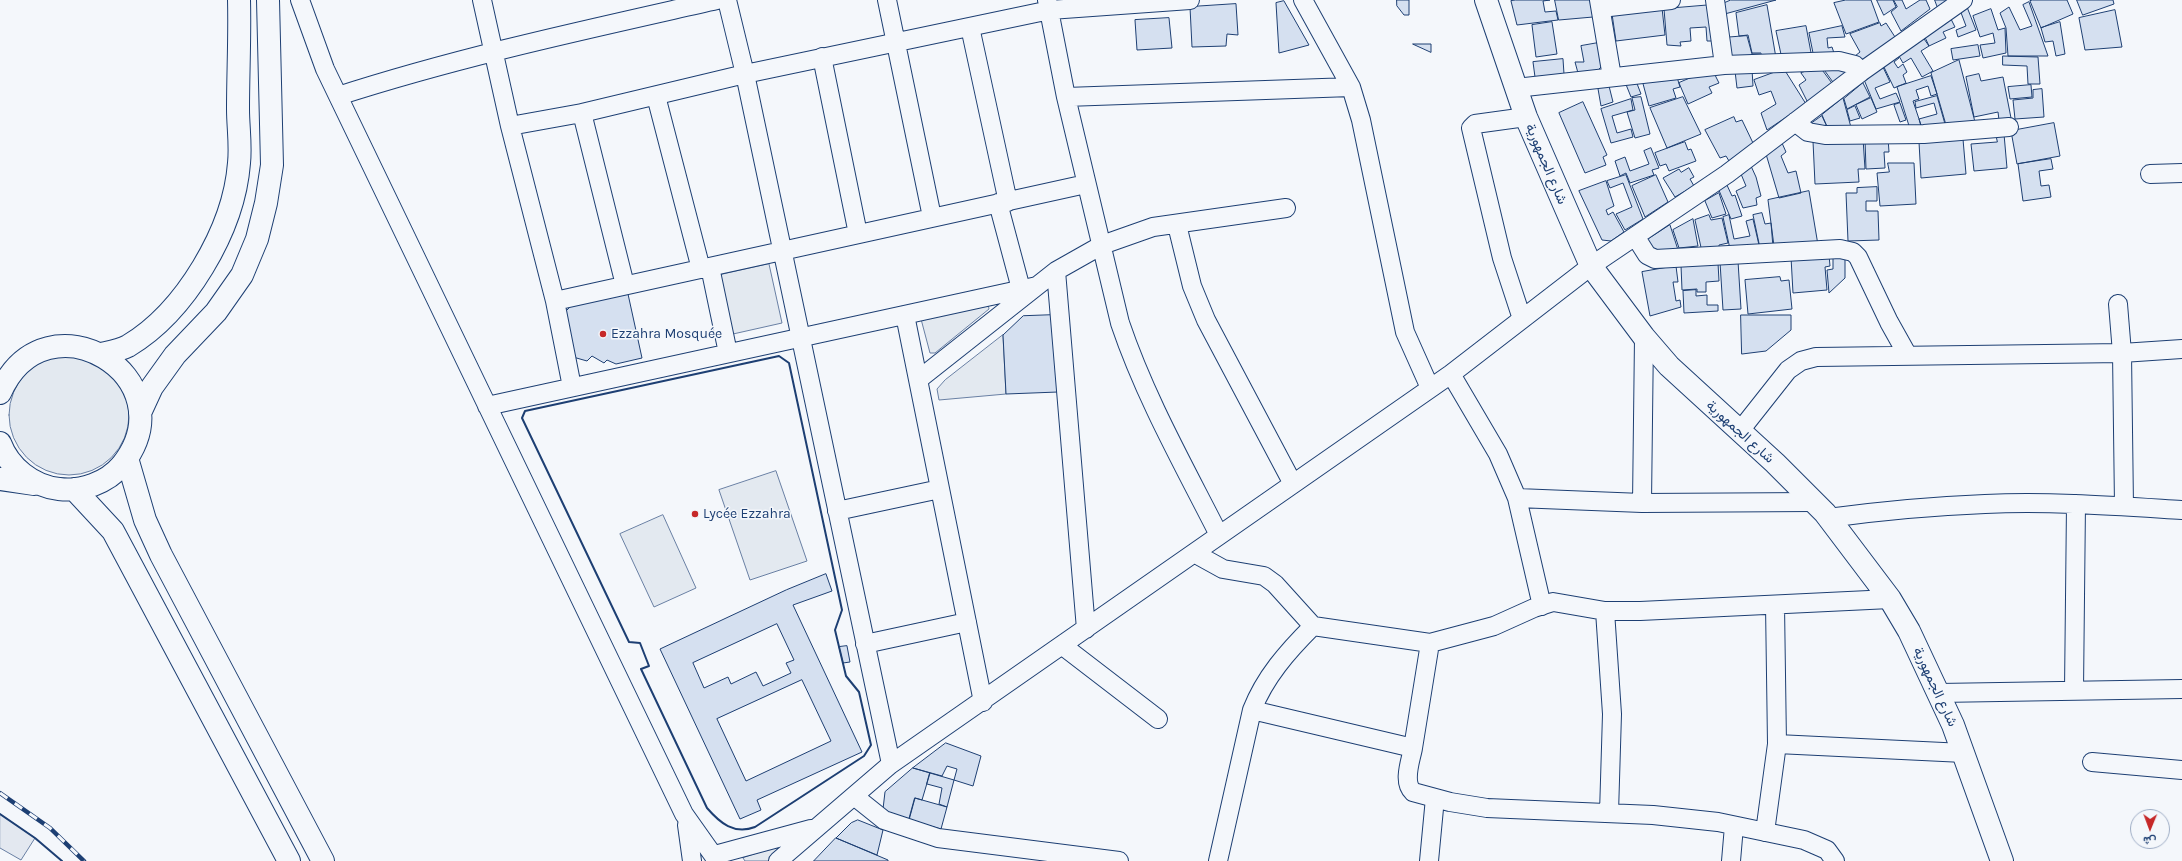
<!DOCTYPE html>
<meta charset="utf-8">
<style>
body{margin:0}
#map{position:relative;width:2182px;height:861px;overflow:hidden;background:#f4f7fb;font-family:Karla,Vazirmatn,sans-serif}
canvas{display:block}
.north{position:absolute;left:2130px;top:809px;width:40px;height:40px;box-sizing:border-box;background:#f4f7fb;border:1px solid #9eadc5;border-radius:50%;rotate:181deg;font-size:11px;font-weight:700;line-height:16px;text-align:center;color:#1d3f73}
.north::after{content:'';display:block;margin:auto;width:14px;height:18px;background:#c62828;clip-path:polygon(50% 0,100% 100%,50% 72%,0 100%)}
</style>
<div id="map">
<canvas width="2182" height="861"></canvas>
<div class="north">ش</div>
</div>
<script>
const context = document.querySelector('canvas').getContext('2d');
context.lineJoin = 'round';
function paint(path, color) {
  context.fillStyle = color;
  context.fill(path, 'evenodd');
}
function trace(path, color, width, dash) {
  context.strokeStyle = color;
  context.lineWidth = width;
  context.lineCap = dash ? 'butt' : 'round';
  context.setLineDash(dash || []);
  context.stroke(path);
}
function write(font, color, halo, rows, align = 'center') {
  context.font = font + ' Karla,Vazirmatn,sans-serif';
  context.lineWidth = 3;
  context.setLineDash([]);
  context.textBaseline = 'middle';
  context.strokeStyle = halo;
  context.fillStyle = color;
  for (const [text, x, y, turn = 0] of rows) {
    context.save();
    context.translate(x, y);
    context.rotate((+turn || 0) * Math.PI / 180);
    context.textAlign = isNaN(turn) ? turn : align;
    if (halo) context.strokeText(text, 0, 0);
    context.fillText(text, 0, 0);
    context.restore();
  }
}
const green = new Path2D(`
 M769,264L782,323L733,334L720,275Z
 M988,304L989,309L935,353H930L921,319Z
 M1003,335L1006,394L939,400L937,389L945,380Z
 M9 415a60 60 0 1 1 120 0a60 60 0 1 1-120 0Z
 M776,471L807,561L750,580L719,490Z
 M663,515L696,588L654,607L620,534Z
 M782,845L783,848L768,861H745L743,858Z`);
paint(green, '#e3e9f0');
trace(green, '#687fa3', 1);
const parking = new Path2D(`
 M0,814L35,838L21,860L0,848Z`);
paint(parking, '#e3e8f0');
trace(parking, '#687fa3', 1);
const building = new Path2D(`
 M1397,0H1409V15H1404L1397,6Z
 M1516,0H1550L1543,1L1545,12L1556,11L1558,20L1517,25L1511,1Z
 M1555,0H1590L1593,17L1559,20Z
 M1731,0H1776L1721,15L1720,5Z
 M1846,0H1871L1879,22L1846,34L1834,3Z
 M1877,0H1893L1896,7L1884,15Z
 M1894,0H1902L1906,9L1920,0H1926L1930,9L1901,31L1891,12L1897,7Z
 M1935,0H1950L1938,8Z
 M2033,0H2067L2073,14L2041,28L2030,1Z
 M2077,0H2113L2114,4L2083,15Z
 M1284,1L1309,45L1279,53L1276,3Z
 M2029,2L2048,56H2008L2006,28L2000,13L2009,7L2020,30L2032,26L2023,5Z
 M1236,4L1238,35L1227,34L1226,46L1192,47L1190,7Z
 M1712,5L1715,41H1707L1706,27L1690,28L1691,41L1680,42L1681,46L1667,45L1664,9Z
 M1767,5L1776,58L1761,60V53H1752L1748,35L1739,36L1736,13Z
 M1967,7L1976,30L1958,37L1956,30L1966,26L1960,10Z
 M1662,8L1665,35L1616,41L1612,14Z
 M1991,9L1998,30L2005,28L2006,53L1983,58L1980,45L1995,43L1993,33L1980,37L1973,16Z
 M2115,10L2122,47L2085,50L2079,18Z
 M1950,17L1955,27L1943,32L1946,38L1929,46L1923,33Z
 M1169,18L1172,48L1137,50L1135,20Z
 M1552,22L1557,54L1536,57L1532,25Z
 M2060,22L2065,54L2056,56L2053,41L2045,42L2041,28Z
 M1880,23L1881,26L1886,23L1895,37L1861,65L1855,56L1860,52L1850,34Z
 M1806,26L1812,58L1782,59L1776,31Z
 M1842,26L1845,37L1827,38L1828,48L1832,47L1835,56L1814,58L1809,33Z
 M1747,36L1752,54H1760V61L1727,63L1721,38Z
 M1922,36L1929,46L1921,51L1933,71L1922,77L1911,58L1903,63L1896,51Z
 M1598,43L1602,66L1596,72L1578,73L1575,62H1584L1581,46Z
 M1413,44H1431V52Z
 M1978,45L1980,56L1953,60L1951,49Z
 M1895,51L1899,58L1894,62L1898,68L1903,64L1907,72L1903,75L1906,83L1894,88L1882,63Z
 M2003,56L2038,57L2040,84H2028L2027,66L2003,65Z
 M1563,59L1564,74L1535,77L1533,62Z
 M1959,60L1975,122L1946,125L1931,73Z
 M1882,65L1890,82L1875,88L1880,99L1896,93L1900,102L1876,109L1865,82Z
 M1842,66L1848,75L1835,85L1822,67Z
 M1820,67L1834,86L1809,105L1799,85L1806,80L1801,73Z
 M1712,69L1719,83L1709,87L1712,93L1688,104L1679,83Z
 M1752,69L1753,86L1737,88L1735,71Z
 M1784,69L1806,104L1767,130L1761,113L1776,104L1771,91L1759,95L1754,80Z
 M1979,74L1981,81L2003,77L2011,118L1999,120L1998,112L1974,117L1966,77Z
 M1931,76L1937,94L1931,96L1928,86L1916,90L1919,99L1913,101L1921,125L1910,129L1897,87Z
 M1677,77L1680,87L1673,89L1676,98L1649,106L1642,80Z
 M1636,81L1641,94L1631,97L1625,82Z
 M1608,82L1613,102L1601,106L1597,83Z
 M1863,83L1870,97L1847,109L1844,99Z
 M2031,85L2032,97L2010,99L2008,87Z
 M2042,89L2044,117L2015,119L2013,100L2033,98V90Z
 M1937,96L1945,124L1922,130L1919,119L1937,114L1934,103L1916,108L1915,102Z
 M1641,97L1650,134L1635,138L1627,112L1635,110L1632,98Z
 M1683,97L1701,134L1667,148L1650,108Z
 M1843,98L1852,131H1829L1822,115Z
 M1871,98L1877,112L1862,119L1856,105Z
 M1631,99L1633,110L1612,116L1617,133L1631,129L1633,137L1611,143L1601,109Z
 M1583,102L1607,155L1603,157L1606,165L1585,173L1559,113Z
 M1900,103L1906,120L1900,122L1894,105Z
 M1855,106L1860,118L1850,121L1847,110Z
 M1822,116L1829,131L1816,132L1812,123Z
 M1734,117L1736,122L1742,120L1753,143L1729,161L1726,156L1720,158L1705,130Z
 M2054,123L2060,156L2017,164L2011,131Z
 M1996,134H2004L2007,168L1974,171L1971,144L1997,142Z
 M1863,138L1865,169H1858L1859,182L1815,184L1813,141Z
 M1888,138L1889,152H1884L1885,168L1866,169L1865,140Z
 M1963,139L1966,174L1921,178L1919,142Z
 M1685,142L1688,150L1691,149L1696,161L1669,171L1666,164L1660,166L1655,153Z
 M1782,143L1786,152L1781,156L1788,173L1796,171L1801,193L1779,198L1766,154Z
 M1651,148L1659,168L1652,170L1654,175L1630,183L1626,173L1620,176L1615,161L1625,157L1630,171L1649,164L1644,151Z
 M2051,159L2053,169L2039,171L2041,186L2049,185L2051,197L2023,201L2018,164Z
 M1888,163H1914L1916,204L1880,206L1877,173L1889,172Z
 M1751,166L1756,177L1761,196L1756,198L1757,205L1743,208L1736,191L1746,186L1741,174Z
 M1689,168L1694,177L1690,179L1694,186L1675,197L1663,178L1679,169L1681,172Z
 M1626,175L1643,219L1625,230L1616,214L1632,207L1623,183L1610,188L1607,181Z
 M1656,175L1668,202L1645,217L1632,186Z
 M1606,181L1614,206L1606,210L1608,215L1613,212L1624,232L1611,241L1602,240L1579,191Z
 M1726,183L1732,196L1735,195L1742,216L1731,219L1718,188Z
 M1877,187V201H1866V211H1878L1879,240L1848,241L1846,193H1857V188Z
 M1809,191L1818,245L1774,246L1768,200Z
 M1719,193L1726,214L1712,218L1705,201Z
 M1762,213L1765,224L1771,223L1773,247L1760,248L1753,215Z
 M1709,215L1711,220L1722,218L1728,243L1719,245V248L1702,252L1695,220Z
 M1729,215L1734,239L1750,236L1746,221L1753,219L1759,245L1730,249L1723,217Z
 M1693,219L1698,246L1679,248L1673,230Z
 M1670,225L1679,253H1652L1647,240Z
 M1845,254V278L1829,293L1827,270L1833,269V255Z
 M1829,255L1830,266L1825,267L1827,290L1793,293L1791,257Z
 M1738,261L1741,309L1723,310L1720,262Z
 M1718,263L1719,281L1706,282V292H1697V289L1682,290L1681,265Z
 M1676,266L1678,282H1673L1676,301L1680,300L1681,307L1650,316L1642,272Z
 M1780,277L1781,281L1789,280L1792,309L1748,314L1745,280Z
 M1696,290V296L1707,295V305H1718V311L1684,313L1683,291Z
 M628,294L642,358L616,364L607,360L604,363L592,356L587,361L573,357L564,313L572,305Z
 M1055,315L1058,392L1006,394L1003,335L1023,316Z
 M1741,315H1791V330L1766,351L1742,354Z
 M826,574L832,591L793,605L862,752L757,800L761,810L740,819L660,649L786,590ZM777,624L794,660L786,663L791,673L763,686L756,672L731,684L728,677L704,688L693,663ZM802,680L831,741L746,781L717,719Z
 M847,646L850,662L843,663L839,647Z
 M946,743L981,756L973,786L954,780L957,769L947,766L942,776L913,768Z
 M913,768L930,773L922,800L915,798L909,820L890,815L883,809L885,792Z
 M930,773L954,780L947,807L939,804L942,788L927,784Z
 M915,798L947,807L941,829L909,820Z
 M858,820L883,830L877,855L836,838L851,823Z
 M836,838L888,860V861H814Z`);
paint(building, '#d5e0f0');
trace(building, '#1d3f73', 1);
const minor = new Path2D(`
 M300,0L325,69L338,96L684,814L713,855
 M482,0L510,126L555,301L572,387
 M727,0L745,74L891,764
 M887,0L932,217
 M1047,0L1066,97L1120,323C1145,397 1184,466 1219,535
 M1303,0L1351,87L1361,120L1405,332L1430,388
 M1599,0L1612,77
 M1715,0L1724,65
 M1601,8L1671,0
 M970,27L1008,202
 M822,57L858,234
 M1516,88L1724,65L1839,61L1855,65L1861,72
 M338,96C462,56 589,29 717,0
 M656,96L701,269
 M1066,97L1351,87
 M582,113L625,285
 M1795,122L1808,132L1825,135L1924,134L2009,127
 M510,126L582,113L745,74L1050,10L1190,0
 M2150,174L2182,173
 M998,203L1021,289
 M1177,225L1192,286L1206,320L1293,484
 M1635,236L1647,255L1655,259L1840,249L1853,252L1858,257L1889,322L1908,356
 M710,267L728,353
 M1056,271L1086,629
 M555,301L1086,184
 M2118,304L2122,353L2124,506
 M905,315L983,702
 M1522,319L1502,258L1471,128L1475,124L1526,117
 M1451,374L1498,454L1517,498L1642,503L1813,502
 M918,380L1056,271L1102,245L1153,227L1286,208
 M487,406L1037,286
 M1739,432L1788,370L1801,361L1816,357L2122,353L2182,349
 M1517,498L1542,606
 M1642,503L1644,337
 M837,511L940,489
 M1828,518C1880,511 1933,506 1985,504C2051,501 2117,506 2182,510
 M1194,553L1223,569L1264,576L1275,584L1313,626L1430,643L1494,626L1534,608L1553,602L1605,611H1640L1890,599
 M1605,611L1612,714L1609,813
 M865,644L967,622
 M1063,646L1158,719
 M2074,690L2076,504
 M1939,693L2182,689
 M1252,710C1265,677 1287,652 1313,626
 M1777,744L1964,753
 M1413,748L1430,643
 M2092,762L2182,770
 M854,796L884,820L938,838L1119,861
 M687,825L692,861
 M1765,832L1777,744L1775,605
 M715,855L811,829
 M778,861L891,764L1451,374L1591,266L1727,174L1861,72L1963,0
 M1218,861L1252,710L1413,748C1411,760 1402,782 1413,792L1450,802L1487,808L1653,815L1718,822L1804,840L1827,850L1835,861
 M1429,861L1435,798
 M1731,861L1734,826`);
const major = new Path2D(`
 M1486,0L1526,117L1591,266L1644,337L1669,366L1775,463L1825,513L1890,599L1909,631L1953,725L2002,861
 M102,354C110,352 120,350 128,346C185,312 234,230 239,163C241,145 238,127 238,109C238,73 240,36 239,0
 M0,393C46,289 191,378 122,465C107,483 81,492 59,489C32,486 9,467 0,443
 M140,413L152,387L175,355L216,312L242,275L257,239L266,203L272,165L268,0
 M127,458L145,520L161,555L323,861
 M0,479L34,484
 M74,489L113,531L289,861`);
trace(minor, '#1d3f73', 20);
trace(major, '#1d3f73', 24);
trace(minor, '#f4f7fb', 18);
trace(major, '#f4f7fb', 22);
const rail = new Path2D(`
 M0,793L50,828L84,861`);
trace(rail, '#1d3f73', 4.5);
trace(rail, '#f4f7fb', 3, [9]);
trace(new Path2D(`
 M779,356L789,363L842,610L835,630L846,676L859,692L871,745L864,756L755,827C734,835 720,823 707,808L641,669L649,666L640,643L629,642L522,418L525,411Z
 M0,814L35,838L62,861`), '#1d3f73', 2);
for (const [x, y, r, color] of [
 [603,334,4,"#c62828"],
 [695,514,4,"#c62828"]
]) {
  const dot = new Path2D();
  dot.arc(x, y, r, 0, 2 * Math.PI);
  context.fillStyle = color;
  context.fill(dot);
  trace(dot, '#f4f7fb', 1.5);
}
write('14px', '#1d3f73', '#f4f7fb', [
 ["شارع الجمهورية",1546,164,67],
 ["شارع الجمهورية",1740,432,42],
 ["شارع الجمهورية",1935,687,65]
]);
write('14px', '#1d3f73', '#f4f7fb', [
 ["Ezzahra Mosquée",611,334],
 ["Lycée Ezzahra",703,514]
], 'left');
</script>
